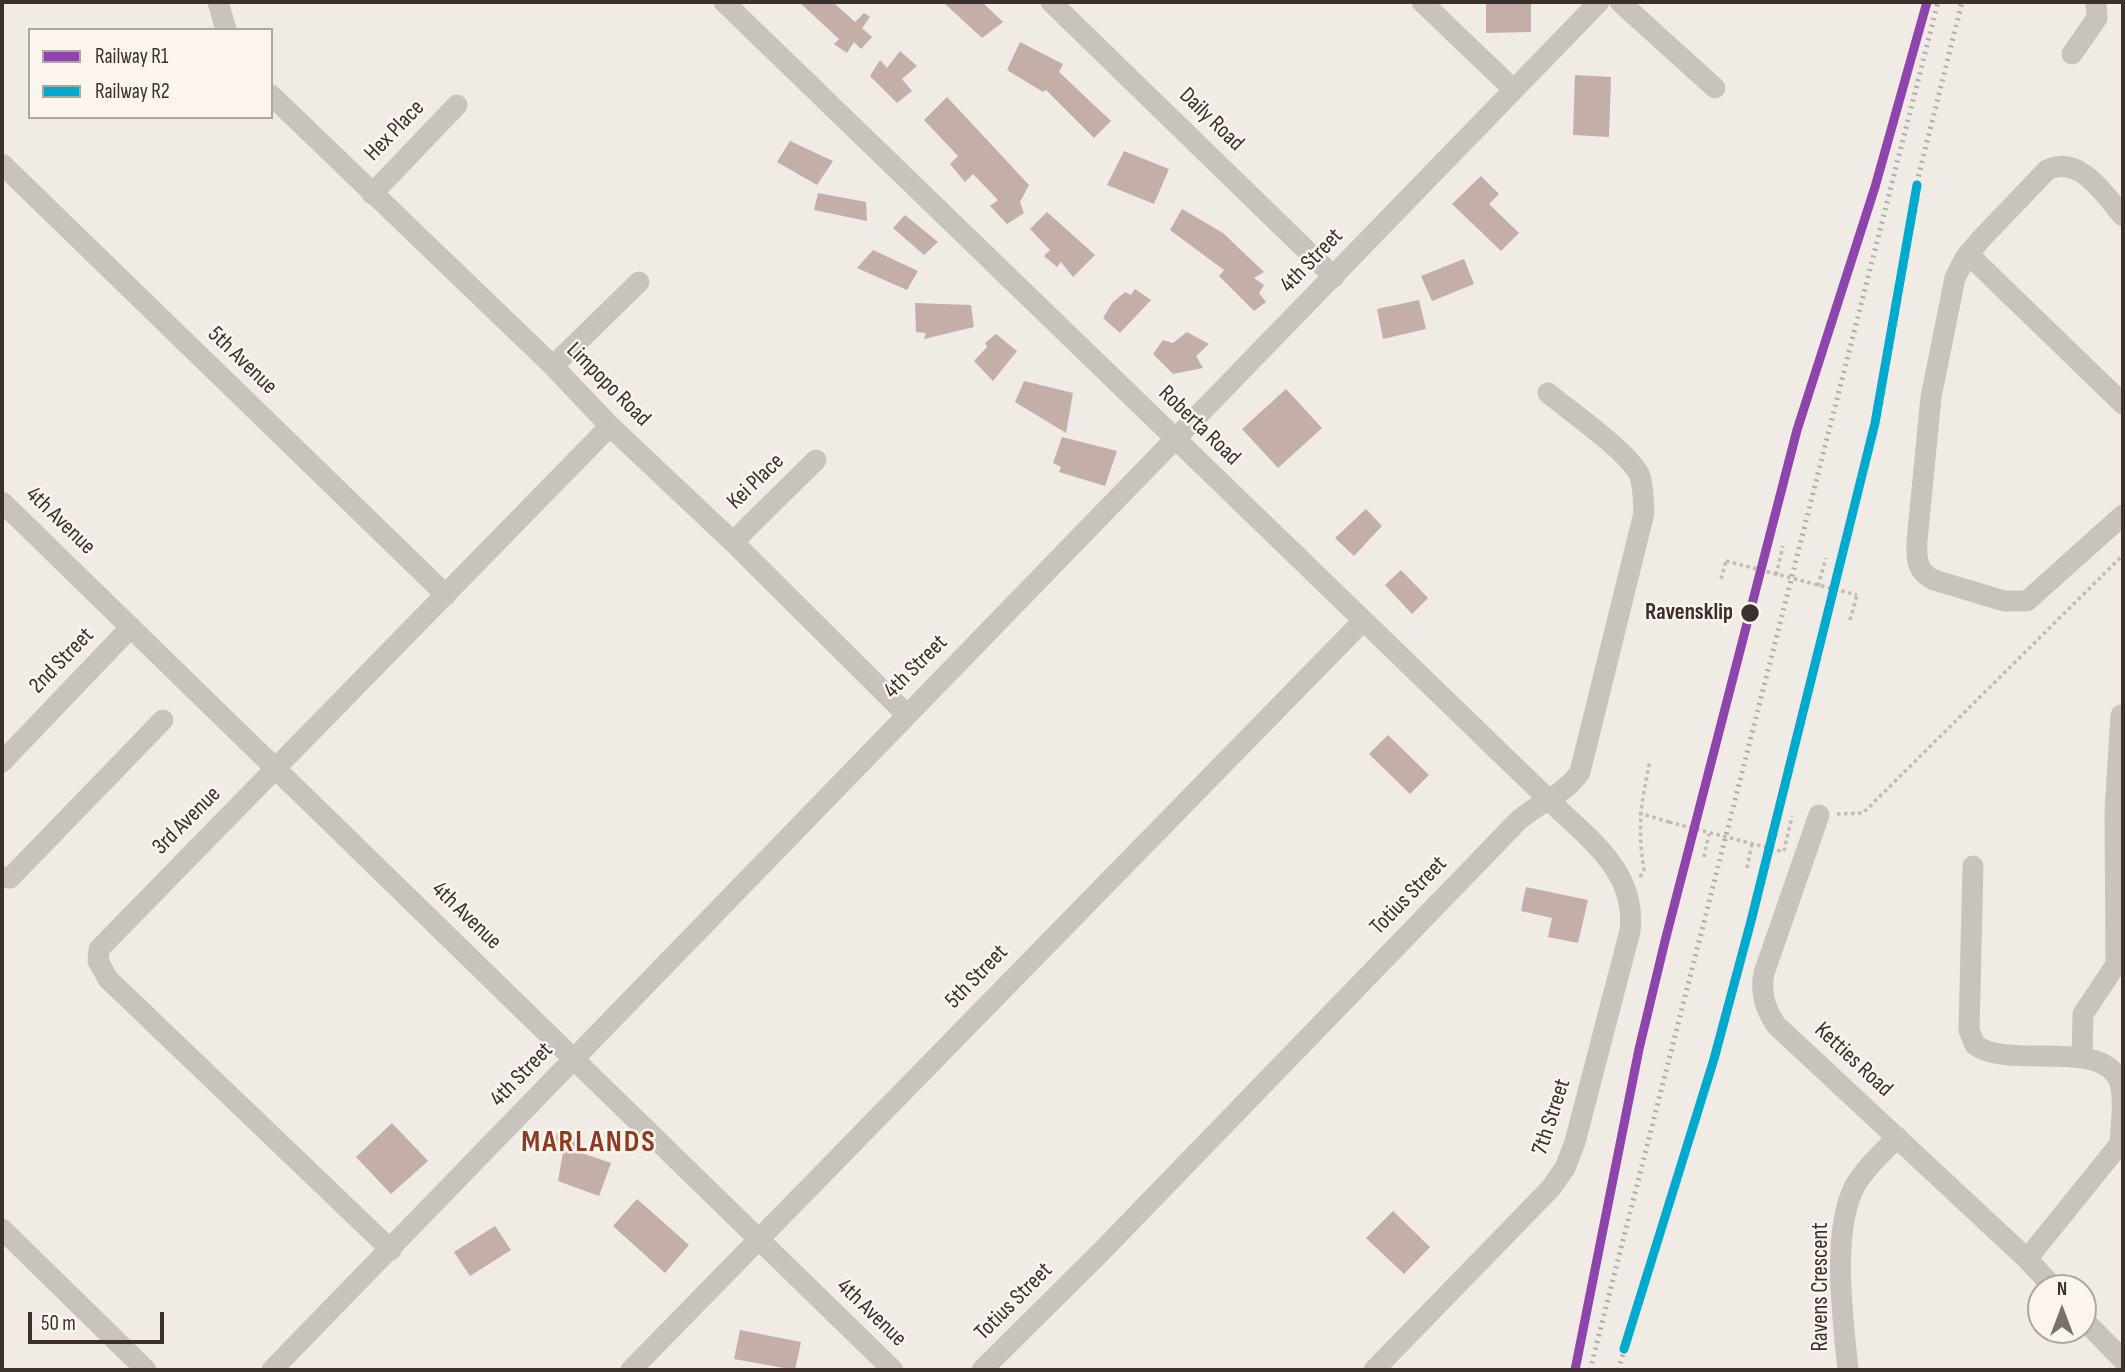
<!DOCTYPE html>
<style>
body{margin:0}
#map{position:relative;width:2125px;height:1372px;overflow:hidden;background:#f0ebe5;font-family:"Sofia Sans Condensed",sans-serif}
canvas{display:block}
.frame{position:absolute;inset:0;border:4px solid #3b302b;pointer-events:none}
.legend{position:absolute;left:28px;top:28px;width:245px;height:91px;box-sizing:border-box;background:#fbf5ee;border:2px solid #aea6a0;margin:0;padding:9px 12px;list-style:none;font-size:21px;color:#3b302b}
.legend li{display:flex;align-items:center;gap:14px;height:35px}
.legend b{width:35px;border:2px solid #aea6a0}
.north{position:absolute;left:2027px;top:1274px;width:70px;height:70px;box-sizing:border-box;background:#fbf5ee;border:2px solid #aea6a0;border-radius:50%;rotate:0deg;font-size:19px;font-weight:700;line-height:28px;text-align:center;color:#3b302b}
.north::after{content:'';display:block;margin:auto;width:24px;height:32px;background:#7a716c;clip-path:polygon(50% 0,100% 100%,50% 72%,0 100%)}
.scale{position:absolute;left:28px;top:1312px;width:136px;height:32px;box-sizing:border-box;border:4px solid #3b302b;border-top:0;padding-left:9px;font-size:21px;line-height:24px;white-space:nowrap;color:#3b302b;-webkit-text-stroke:5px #fbf5ee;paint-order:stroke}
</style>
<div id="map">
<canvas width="2125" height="1372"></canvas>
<div class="frame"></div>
<ul class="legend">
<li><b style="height:9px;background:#8e44ad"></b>Railway R1</li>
<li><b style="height:9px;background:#00a9ce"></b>Railway R2</li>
</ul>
<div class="north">N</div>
<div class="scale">50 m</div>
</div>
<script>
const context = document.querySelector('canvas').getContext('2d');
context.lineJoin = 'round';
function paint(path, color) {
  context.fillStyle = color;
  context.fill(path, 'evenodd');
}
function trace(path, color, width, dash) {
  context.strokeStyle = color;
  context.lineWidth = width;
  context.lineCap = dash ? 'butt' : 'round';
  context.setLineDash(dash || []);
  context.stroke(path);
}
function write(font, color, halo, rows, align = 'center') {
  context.font = font + ' "Sofia Sans Condensed",sans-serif';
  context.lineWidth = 5;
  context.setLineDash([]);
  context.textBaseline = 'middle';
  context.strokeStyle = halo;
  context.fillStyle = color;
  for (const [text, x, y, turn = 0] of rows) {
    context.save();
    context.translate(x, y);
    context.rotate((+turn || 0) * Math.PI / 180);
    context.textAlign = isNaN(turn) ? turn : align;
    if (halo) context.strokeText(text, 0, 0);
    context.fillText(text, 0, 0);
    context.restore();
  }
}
paint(new Path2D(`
 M799,2H833L855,22L864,13L870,17L862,28L872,37L861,49L854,42L847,53L834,44L839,39Z
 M943,2H982L1003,22L982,38Z
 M1486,2H1531V32L1486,33Z
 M1020,42L1063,64L1059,72L1111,121L1094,138L1046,90L1043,92L1007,70Z
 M900,51L917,66L902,79L912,91L897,103L870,76L880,60L887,68Z
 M1575,75L1611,77L1609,137L1573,135Z
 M947,97L1029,185L1020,202L1024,213L1007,224L990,206L998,200L973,174L965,182L950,164L958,156L924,120Z
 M790,141L833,161L817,185L777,162Z
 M1124,151L1169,169L1154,204L1107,185Z
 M1481,176L1499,194L1489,204L1519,233L1501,251L1452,204Z
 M818,193L866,202L867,221L814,210Z
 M1182,209L1223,233L1264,272L1254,278L1264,285L1259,293L1266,302L1254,311L1219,276L1224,270L1170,230Z
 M1047,212L1095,255L1073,277L1061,262L1057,267L1044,256L1050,250L1030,229Z
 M905,215L938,242L924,255L893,228Z
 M873,250L918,271L907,290L857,268Z
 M1464,259L1474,284L1432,301L1421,276Z
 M1135,289L1151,300L1120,333L1103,318L1112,303L1125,292L1131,295Z
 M1419,300L1426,329L1383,339L1377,309Z
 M915,303L971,305L974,327L924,339L926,333L916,332Z
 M1187,332L1209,344L1196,356L1203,368L1173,374L1153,354L1163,340L1173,343Z
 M996,334L1017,351L993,381L974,361L987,347L985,343Z
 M1024,381L1073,393L1066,433L1015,402Z
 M1286,389L1322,428L1278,468L1242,429Z
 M1062,437L1117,451L1105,486L1059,472L1061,467L1053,463Z
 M1366,509L1382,526L1354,556L1335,538Z
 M1401,570L1428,598L1412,614L1385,585Z
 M1388,735L1429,775L1410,794L1369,754Z
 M1526,887L1588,900L1578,943L1548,937L1552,918L1521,911Z
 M392,1123L428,1161L391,1194L356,1157Z
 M558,1131L582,1139L579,1152L611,1163L599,1196L558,1181L563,1152L552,1148Z
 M637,1199L689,1245L665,1273L613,1226Z
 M1393,1211L1430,1247L1404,1274L1366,1238Z
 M495,1226L511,1250L470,1276L454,1252Z
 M740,1330L801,1342L795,1370L734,1359Z`), '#c3afa7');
trace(new Path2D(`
 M1776,575L1783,546
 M1721,579L1726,561
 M1818,586L1826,558
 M1850,620L1857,595
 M1639,813L1669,822
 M1837,814L1863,813L2123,555
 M1784,851L1792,816
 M1704,857L1709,834
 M1747,868L1752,843
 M1640,877L1644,870C1637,825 1641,804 1650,761`), '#c2bbb6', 3.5, [3.5, 3.5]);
trace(new Path2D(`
 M218,2L226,30
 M724,2L1548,799C1587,838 1637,870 1630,931L1575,1142L1565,1168L1551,1188L1374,1370
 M1051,2L1334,277
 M1422,2L1514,90
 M1620,2L1715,88
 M2072,54L2097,18L2096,2
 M271,95L553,366L610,426L733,542L906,714
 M2,164L446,595
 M372,194L457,105
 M2123,216C2104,194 2079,154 2047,170L1981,239L1965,258L1955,278L1931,397L1917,541C1916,559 1917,572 1934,580L2004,601H2027L2123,515
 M1968,254L2123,404
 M553,366L639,282
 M2,502L893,1370
 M733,542L816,460
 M2,762L131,627
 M1819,815L1764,973C1760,993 1765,1008 1776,1025L2027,1259L2054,1288
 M1973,866L1969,1030L1975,1045C2011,1071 2104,1036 2120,1083C2125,1100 2121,1125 2120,1143
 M2,877L10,878L163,720
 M2116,964L2115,811L2121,715
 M2082,1058L2083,1014L2123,954
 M2,1229L146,1370
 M391,1250L108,979L98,961L99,949L610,426
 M2027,1259L2123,1140
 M2083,1319L2123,1360
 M272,1370L1599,2
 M631,1370L1362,622
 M982,1370L1100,1253L1517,822C1537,803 1565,795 1580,772L1644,513C1643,500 1644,486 1639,474C1626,450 1571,412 1548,393
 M1848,1370C1843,1319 1832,1240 1852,1192C1861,1171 1883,1153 1897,1137`), '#c9c3be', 21);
trace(new Path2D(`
 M1575,1370L1639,1049L1665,941L1797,430L1875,187L1927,2
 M1590,1370L1938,2
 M1618,1370L1714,1059L1751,921L1875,423L1917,182L1962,2`), '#b1aca8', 5, [2, 5]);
trace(new Path2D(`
 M1726,561L1857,595
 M1669,822L1784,852`), '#c2bbb6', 3.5, [3.5, 3.5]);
trace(new Path2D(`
 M1575,1370L1639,1049L1665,941L1797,430L1875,187L1927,2`), '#8e44ad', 9);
trace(new Path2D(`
 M1624,1349L1714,1059L1751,921L1875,423L1917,185`), '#00a9ce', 9);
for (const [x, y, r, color] of [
 [1750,613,10,"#3b302b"]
]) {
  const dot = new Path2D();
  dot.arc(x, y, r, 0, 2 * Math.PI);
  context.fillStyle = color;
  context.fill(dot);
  trace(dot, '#fbf5ee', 2.5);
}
write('23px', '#3b302b', '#fbf5ee', [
 ["Daily Road",1211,120,44],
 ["Hex Place",395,131,-46],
 ["4th Street",1312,261,-46],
 ["5th Avenue",242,361,44],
 ["Limpopo Road",608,385,45],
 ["Roberta Road",1199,426,44],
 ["Kei Place",756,482,-44],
 ["4th Avenue",60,521,44],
 ["2nd Street",62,661,-46],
 ["4th Street",916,667,-45],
 ["3rd Avenue",187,821,-45],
 ["Totius Street",1409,896,-46],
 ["4th Avenue",466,916,44],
 ["5th Street",977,977,-46],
 ["Ketties Road",1853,1060,43],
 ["4th Street",522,1075,-46],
 ["7th Street",1552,1117,-72],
 ["Ravens Crescent",1821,1287,-90],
 ["Totius Street",1014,1302,-45],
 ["4th Avenue",871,1313,44]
]);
write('bold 23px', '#3b302b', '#fbf5ee', [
 ["Ravensklip",1733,613]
], 'right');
context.letterSpacing = '2px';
write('bold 30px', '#8c3b22', '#fbf5ee', [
 ["MARLANDS",589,1143]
]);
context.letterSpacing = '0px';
</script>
